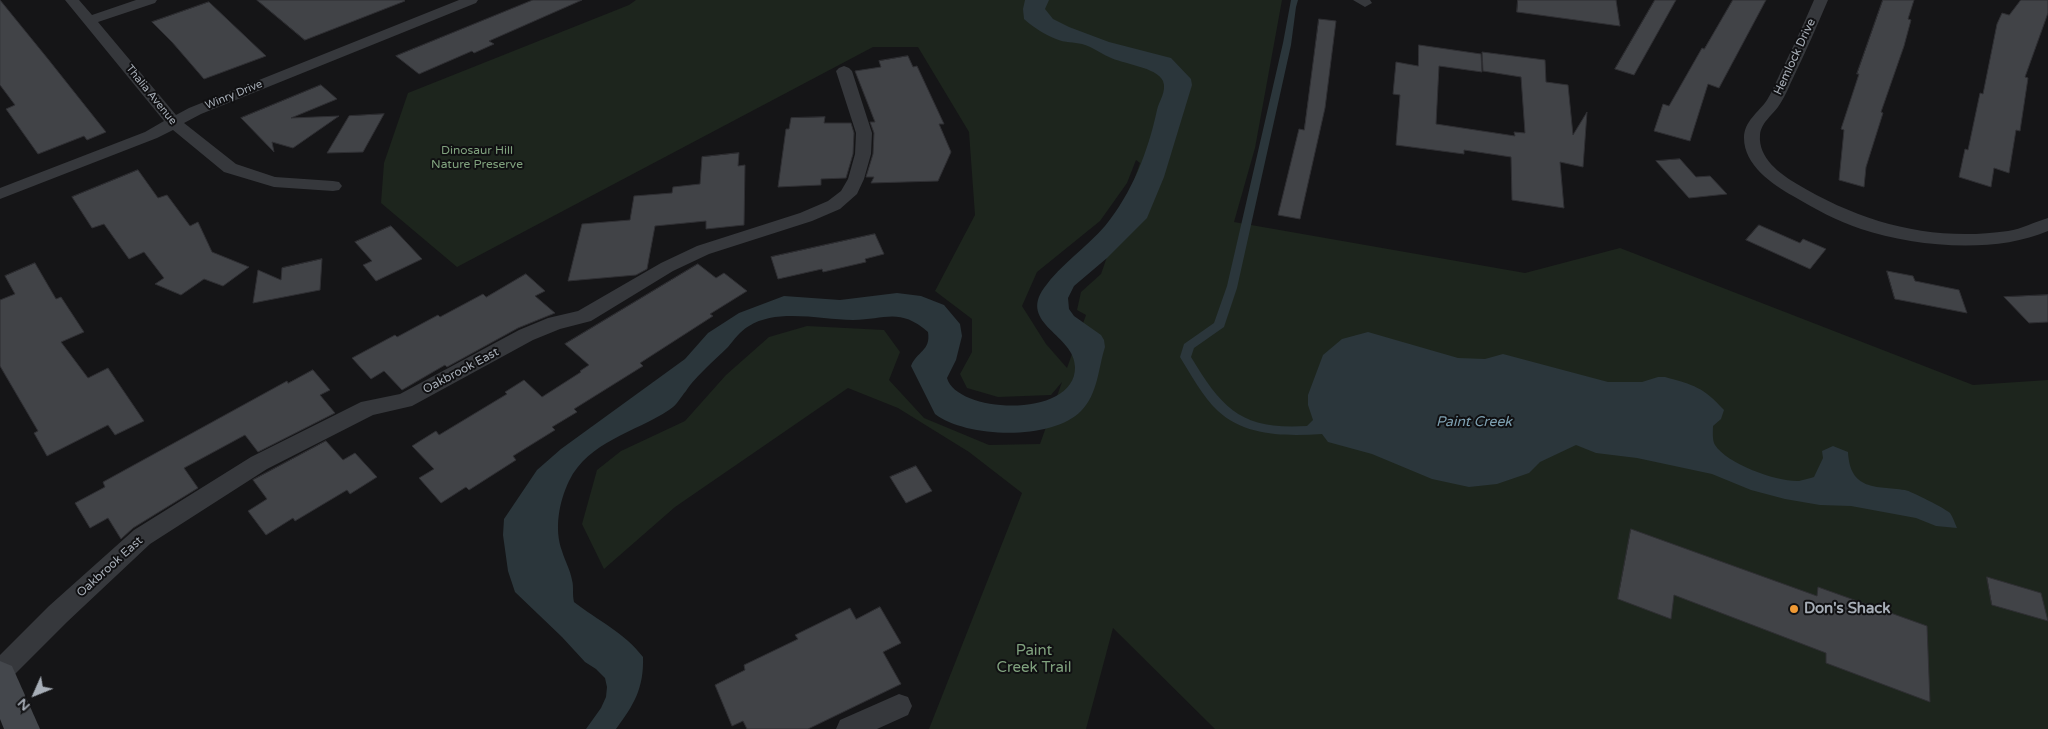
<!DOCTYPE html>
<style>
body{margin:0}
#map{position:relative;width:2048px;height:729px;overflow:hidden;background:#151517;font-family:"Varela Round",sans-serif}
canvas{display:block}
.north{position:absolute;left:10px;top:669px;width:50px;height:50px;-webkit-text-stroke:4px #101012;paint-order:stroke;rotate:226deg;font-size:14px;font-weight:700;line-height:20px;text-align:center;color:#a7aeb7}
.north::after{content:'';display:block;margin:auto;width:18px;height:22px;background:#a7aeb7;clip-path:polygon(50% 0,100% 100%,50% 72%,0 100%)}
</style>
<div id="map">
<canvas width="2048" height="729"></canvas>
<div class="north">N</div>
</div>
<script>
const context = document.querySelector('canvas').getContext('2d');
context.lineJoin = 'round';
function paint(path, color) {
  context.fillStyle = color;
  context.fill(path, 'evenodd');
}
function trace(path, color, width, dash) {
  context.strokeStyle = color;
  context.lineWidth = width;
  context.lineCap = dash ? 'butt' : 'round';
  context.setLineDash(dash || []);
  context.stroke(path);
}
function write(font, color, halo, rows, align = 'center') {
  context.font = font + ' "Varela Round",sans-serif';
  context.lineWidth = 4;
  context.setLineDash([]);
  context.textBaseline = 'middle';
  context.strokeStyle = halo;
  context.fillStyle = color;
  for (const [text, x, y, turn = 0] of rows) {
    context.save();
    context.translate(x, y);
    context.rotate((+turn || 0) * Math.PI / 180);
    context.textAlign = isNaN(turn) ? turn : align;
    if (halo) context.strokeText(text, 0, 0);
    context.fillText(text, 0, 0);
    context.restore();
  }
}
paint(new Path2D(`
 M636,0H1282L1255,148L1234,222L1525,273L1620,248L1973,385L2048,380V729H1215L1113,628L1086,729H929L1022,493L969,452L898,408L848,388L675,507L604,569L582,524L597,470L621,451L685,421L726,375L769,337L807,326L884,330L900,352L889,380L924,418L989,445L1040,444L1062,382L1051,395L998,397L967,388L960,374L972,352V319L935,291L975,215L969,132L918,47H873L457,267L381,203L384,163L408,93L629,5ZM1136,160L1140,163L1101,274L1081,292L1077,310L1086,315L1067,368L1046,344L1022,306L1037,272L1100,221L1127,183Z`), '#1d251d');
paint(new Path2D(`
 M1025,0H1049L1045,9L1053,19L1069,27L1109,42L1171,58L1191,79L1192,85L1164,177L1147,218L1107,258L1074,286L1068,298L1069,309L1074,316L1101,335L1104,340L1105,347C1098,369 1098,394 1081,411C1052,441 966,438 935,414L911,366C917,351 931,351 928,332C899,307 885,320 853,320C822,320 778,308 749,326C740,331 734,340 728,347C721,354 713,361 706,368C699,375 691,383 686,391C680,398 677,405 669,410C634,433 589,441 569,481C559,502 554,529 562,551C565,561 570,569 572,580C574,587 572,594 574,602C597,620 625,633 643,657C644,688 634,705 616,729H586L601,708L606,697L607,687L605,678L596,669L585,662L562,637L515,592L508,571L503,535L504,519L537,470L561,449L685,359L708,333L739,313L784,296L840,300L897,293L921,296L944,305L960,324L962,336L956,360L947,378C957,414 1076,419 1075,367C1075,335 1018,324 1044,288C1061,264 1086,248 1105,226C1132,193 1148,152 1157,110C1159,101 1167,91 1163,81C1157,67 1122,64 1109,57C1100,53 1093,47 1082,44C1074,42 1065,43 1056,39C1045,35 1033,27 1024,19L1023,9Z
 M1291,0H1298L1296,7L1291,45L1237,288L1224,327L1194,348L1191,357C1223,410 1242,430 1307,426L1313,420L1308,405V395L1323,355L1342,339L1368,332L1458,358L1485,359L1503,354L1608,382H1642L1658,377H1665C1694,385 1703,387 1724,410L1721,419L1713,426C1713,431 1712,440 1715,445C1727,464 1777,482 1799,481C1804,480 1810,478 1814,477L1823,458L1822,451L1833,446L1848,452C1850,491 1876,486 1905,490C1911,491 1946,509 1950,513C1953,517 1955,524 1957,528L1936,526L1916,518L1851,506L1820,505L1785,499L1751,490L1712,474L1637,458L1596,453L1576,445L1540,462L1529,473L1497,484L1469,487L1432,479L1372,454L1328,442L1322,434C1287,436 1246,437 1218,411C1203,397 1191,375 1180,357L1184,344L1214,323L1227,286L1283,43Z`), '#2b363b');
const building = new Path2D(`
 M0,0L48,59L106,132L87,140L84,136L38,154L6,109L15,105L0,85Z
 M257,0H404L405,1L305,40Z
 M533,0H582L489,41L494,44L474,53L472,51L419,74L396,56Z
 M1518,0H1616L1620,26L1517,12Z
 M1655,0H1676L1634,75L1615,69Z
 M1733,0H1766L1719,88L1708,84L1690,141L1654,131L1663,104L1669,106L1702,48L1704,49Z
 M1883,0H1914L1908,19L1911,20L1904,46L1881,112L1883,113L1866,167L1864,187L1839,180L1844,130L1841,129L1859,74H1857Z
 M2021,0H2048V13L2025,77L2028,78L2020,131L2016,130L2009,173L1994,168L1991,187L1959,177L1965,149L1968,150L1980,93L1983,94L1997,24L2002,13L2009,15Z
 M209,2L266,56L204,79L172,42L152,22Z
 M1319,19L1336,21L1325,108L1300,219L1278,215L1299,129L1304,130Z
 M1419,45L1481,54L1482,72L1439,66L1436,124L1515,136L1514,132L1525,133L1521,77L1483,71L1482,52L1545,60L1546,82L1568,85L1573,135L1587,112L1583,167L1560,162L1564,208L1512,200L1511,157L1464,150V154L1396,145L1400,95L1393,94L1396,62L1418,66Z
 M908,56L913,67L917,66L944,124H939L951,152L938,181L871,183L874,177H866L873,154L874,133L870,122H875L855,71L881,67L879,61Z
 M321,85L337,99L291,118L339,116L293,148L272,142L274,152L241,118Z
 M384,114L363,152L327,153L349,116Z
 M825,117L824,123H851L854,133L853,154L846,178L821,179V185L778,187L786,129H789L791,118Z
 M739,153L738,166L745,165L744,225L706,229V221L655,226L647,269L636,275L568,281L582,224L630,220L634,196L672,193L673,187L700,184L702,157Z
 M1680,159L1696,177L1710,176L1727,194L1689,198L1656,161Z
 M138,170L158,198L167,195L190,226L198,222L212,252L249,267L223,286L204,279L181,295L155,284L164,278L144,252L129,259L104,224L92,228L72,197Z
 M1759,225L1800,243L1803,239L1826,249L1810,269L1746,240Z
 M391,226L422,259L376,281L363,265L372,261L355,242Z
 M875,234L884,254L865,259L866,262L823,272L822,269L778,279L771,257Z
 M322,259L320,290L253,303L258,270L281,280L282,268Z
 M35,263L56,299L61,297L84,332L61,342L88,378L108,368L144,421L115,435L108,425L47,456L34,433L38,431L0,366V300L15,294L5,276Z
 M698,264L716,278L724,273L747,291L710,314L713,316L640,363L643,366L574,409L577,412L552,427L555,430L513,456L516,460L469,490L466,487L441,503L419,478L434,469L412,446L436,431L439,435L507,394L505,392L524,380L542,397L581,372L580,371L589,365L565,344Z
 M1887,271L1913,276L1915,281L1959,290L1967,313L1895,299Z
 M526,274L545,291L535,296L555,313L518,328L447,367L445,365L402,390L384,371L371,379L352,358L395,335L397,337L438,315L440,317L483,294L486,297Z
 M2048,295V322L2029,323L2004,297Z
 M313,370L330,390L320,395L335,413L258,452L245,435L184,468L198,488L133,528L121,539L108,518L90,528L75,503L105,487L103,482L287,381L288,383Z
 M326,441L343,460L355,453L377,477L350,494L347,490L295,521L293,518L266,535L248,511L267,499L253,480Z
 M916,466L932,491L906,503L890,477Z
 M1631,529L1817,596L1818,587L1927,626L1930,702L1826,663V653L1674,595L1671,619L1618,599Z
 M1987,577L2041,593L2048,621L1992,605Z
 M880,607L901,643L883,652L901,684L808,729H747L743,721L732,726L715,685L745,670L744,665L798,639L795,635L850,608L856,619Z`);
paint(building, '#414347');
trace(building, '#2f2f33', 1);
paint(new Path2D(`
 M65,0H79L92,15L136,0H157L155,3L98,22L176,115L189,108L459,0H478L476,3L201,114L184,123L236,164L275,177L333,181L339,182L342,186L339,190L333,191L274,187L224,172L173,130L157,138L0,199V188L145,132L164,121Z
 M1353,0H1370L1372,3L1365,7Z
 M1814,0H1828C1817,26 1806,51 1794,76C1789,86 1786,95 1780,104C1774,114 1761,122 1760,135C1758,158 1780,174 1797,184C1862,223 1932,242 2008,231C2022,229 2034,222 2048,218V231C1995,254 1915,247 1861,229C1837,221 1815,209 1793,196C1772,184 1744,165 1744,138C1744,121 1759,112 1767,100C1772,92 1775,84 1779,76C1791,51 1803,26 1814,0Z
 M844,66L849,68L852,71L872,133L871,154L864,179L857,194L840,209L812,221L709,254L673,271L591,321L560,329L533,340L412,406L373,415L267,469L150,544L67,622L9,680L0,684V655L49,606L134,530L251,457L361,402L400,394L519,330L548,318L578,311L661,263L697,246L800,213L828,201L841,191L848,179L855,154L856,133L836,71L839,68Z
 M899,694L908,697L912,706L908,715L877,729H836L840,720Z`), '#36383c');
paint(new Path2D(`
 M0,661L12,666L40,729H4L0,719Z`), '#44474c');
for (const [x, y, r, color] of [
 [1794,609,5,"#ef9934"]
]) {
  const dot = new Path2D();
  dot.arc(x, y, r, 0, 2 * Math.PI);
  context.fillStyle = color;
  context.fill(dot);
  trace(dot, '#101012', 2);
}
write('11px', '#a7aeb7', '#101012', [
 ["Thalia Avenue",151,95,51],
 ["Winry Drive",234,95,-22]
]);
write('12px', '#a7aeb7', '#101012', [
 ["Hemlock Drive",1795,57,-65],
 ["Oakbrook East",461,371,-28],
 ["Oakbrook East",110,567,-42]
]);
write('12px', '#80a27e', '#101012', [
 ["Dinosaur Hill",477,151],
 ["Nature Preserve",477,165]
]);
write('italic 14px', '#7ea0b1', '#101012', [
 ["Paint Creek",1474,422]
]);
write('bold 15px', '#a7aeb7', '#101012', [
 ["Don's Shack",1804,609]
], 'left');
write('15px', '#80a27e', '#101012', [
 ["Paint",1034,651],
 ["Creek Trail",1034,668]
]);
</script>
